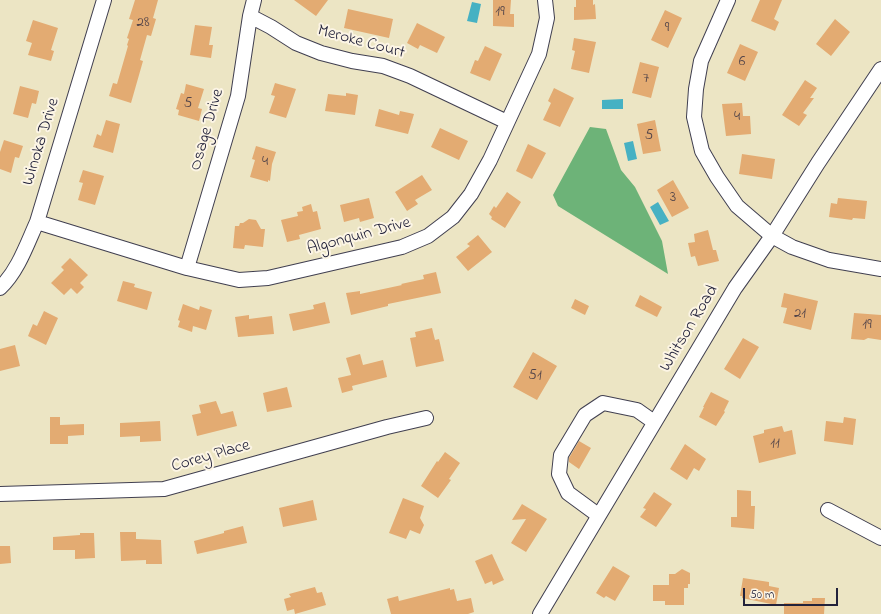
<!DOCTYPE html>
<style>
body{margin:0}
#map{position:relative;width:881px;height:614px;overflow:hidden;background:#ece5c4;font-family:"Indie Flower",sans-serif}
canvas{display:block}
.scale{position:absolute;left:743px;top:588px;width:95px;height:18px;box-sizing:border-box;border:2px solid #22223b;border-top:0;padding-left:5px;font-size:12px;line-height:14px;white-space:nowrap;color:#22223b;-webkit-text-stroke:3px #fcf5e5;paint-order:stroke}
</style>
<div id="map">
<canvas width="881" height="614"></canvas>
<div class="scale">50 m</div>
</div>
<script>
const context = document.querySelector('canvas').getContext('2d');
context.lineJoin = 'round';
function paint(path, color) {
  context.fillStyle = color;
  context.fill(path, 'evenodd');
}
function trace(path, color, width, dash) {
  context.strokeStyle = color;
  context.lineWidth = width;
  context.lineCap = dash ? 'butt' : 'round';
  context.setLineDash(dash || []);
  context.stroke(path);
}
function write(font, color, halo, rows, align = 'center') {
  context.font = font + ' "Indie Flower",sans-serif';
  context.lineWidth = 4;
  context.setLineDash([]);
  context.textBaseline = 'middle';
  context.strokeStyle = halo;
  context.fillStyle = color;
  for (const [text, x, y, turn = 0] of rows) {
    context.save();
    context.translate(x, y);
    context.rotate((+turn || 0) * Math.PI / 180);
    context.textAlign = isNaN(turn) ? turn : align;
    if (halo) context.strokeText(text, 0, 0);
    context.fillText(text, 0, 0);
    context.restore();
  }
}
paint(new Path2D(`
 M590,127L606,129L621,170L635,187L662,241L668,274L558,206L553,195Z`), '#6db378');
paint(new Path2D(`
 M472,2L481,4L477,23L467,21Z
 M623,99V109H602V100Z
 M633,141L637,159L628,161L624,143Z
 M658,202L669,221L660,225L650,207Z`), '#46b1c3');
paint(new Path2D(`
 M135,0H158L153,18L156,19L151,36L147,35L140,60L143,61L131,103L109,96L113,83L117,84L128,46L127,45L129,39L127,38L133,20L129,19Z
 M294,0H328L316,16Z
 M493,0H511L510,14H514V27L493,26Z
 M576,0H593V5L595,4L596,19L574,20V7H576Z
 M760,0H782L774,19L779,22L775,31L751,21Z
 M348,9L393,19L389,38L344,28Z
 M665,10L682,18L668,48L651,40Z
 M835,19L850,32L831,56L816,44Z
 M33,20L58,28L51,50L54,51L51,61L28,55L32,43L26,41Z
 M417,23L445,37L437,53L420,45L418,49L407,43Z
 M195,25L212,27L209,45H213L211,58L190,55Z
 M574,38L596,42L589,73L571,69L575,51L572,50Z
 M740,44L758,52L745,81L727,73Z
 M485,46L502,54L490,81L470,73L475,60L478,61Z
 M640,62L659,67L651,98L632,93Z
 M805,80L817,88L810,98H814L803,113L807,115L799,126L782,115Z
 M275,83L296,89L286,118L269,113L275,96L271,95Z
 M186,84L204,89L198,108L202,109L199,121L178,115L179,110L176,109L181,93L184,94Z
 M20,86L39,91L36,104L32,103L28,118L13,114Z
 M554,88L574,98L560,127L543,120L551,103L548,101Z
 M346,93L358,95L355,115L325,111L328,94L346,96Z
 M742,103L743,116H750L751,134L726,136L722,104Z
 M379,109L399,115L400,111L414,114L408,134L375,126Z
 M106,120L120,124L113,153L93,147L97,134L101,136Z
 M655,120L661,151L643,154L637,124Z
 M440,128L468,141L459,160L431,147Z
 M4,140L23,146L19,158L15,157L11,173L0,169V152Z
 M528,144L546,153L532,179L516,171Z
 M256,146L276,152L272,164L270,181L268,180V182L250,177L255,160L252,159Z
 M742,154L775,159L772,179L739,174Z
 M83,170L104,176L95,205L78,200L83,183L79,182Z
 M422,175L432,190L415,200L418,204L407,211L395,192Z
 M673,180L689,208L672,217L657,190Z
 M507,192L521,202L505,228L491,219L492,217L489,214L494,206L496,208Z
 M369,198L374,218L360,222L359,218L344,222L340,205Z
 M838,198L867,201L865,219L853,218L852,220L829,217L831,203L837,204Z
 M311,204L313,212L317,211L321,229L299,235L300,239L287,242L281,220L298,216L297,212L303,211L302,207Z
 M249,219L256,220L261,229H265L263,247L245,245L244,249L233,248L235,226H239L240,223H243Z
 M708,230L713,250H716L719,261L698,266L695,256L691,257L688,243L695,242L694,234Z
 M478,235L492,252L468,271L456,257L470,246L467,244Z
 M70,258L88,275L80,283L84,287L77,294L71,288L64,295L51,283L64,270L61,267Z
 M436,272L441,293L388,304V306L351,315L346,293L360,291V294L402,285L401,284L424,279L423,275Z
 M123,281L135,284L134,287L152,292L147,310L117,301Z
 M784,293L818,301L811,330L783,323L787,308L781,307Z
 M640,295L662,307L657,317L635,306Z
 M575,299L589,306L585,315L571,308Z
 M325,302L330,323L293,331L289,314L314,309L313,305Z
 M183,304L199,310L200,306L212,310L206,330L193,326L192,332L178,327L180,321L178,320Z
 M44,311L58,318L46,345L28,336L33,324L37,326Z
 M854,313L881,315V340L868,338L864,340L851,339Z
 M249,315V319L272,316L274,334L238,337L235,317Z
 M432,328L435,340L439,339L444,361L416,367L410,338L416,337L415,332Z
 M743,338L759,347L740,379L724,369Z
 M15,345L20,366L0,371V349Z
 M533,352L557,366L537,400L513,387Z
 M360,354L363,365L383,360L387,377L352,386L353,390L342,393L338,378L351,375L346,358Z
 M287,387L292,407L267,412L263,393Z
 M711,392L729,401L724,411L725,412L716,426L699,417L704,407H703Z
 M216,401L221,414L233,411L237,426L197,436L192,415L201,413L199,405Z
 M50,417H60V425L84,424V435L68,436V444H50Z
 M844,417L856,419L853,445L824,441L826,421L843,423Z
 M160,421L161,441L140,442V436L120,437V423Z
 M782,426L784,432L792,430L796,454L759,463L753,436L764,433V430Z
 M579,441L591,448L579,469L569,462V458Z
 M685,444L706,459L699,471L694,468L687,480L670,469Z
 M445,452L460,463L449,479L451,480L438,498L421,486L437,461L438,462Z
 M737,490L751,491V506H755L754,529L731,527V517H737Z
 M654,492L672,504L656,527L640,517L646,509L643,508Z
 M403,498L424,506L420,518L424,525L420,534L410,530L406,539L389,533Z
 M313,500L317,520L283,527L279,508Z
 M522,504L547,519L526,552L511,543L526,519L512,520Z
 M243,526L247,543L197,554L194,541L224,533V531Z
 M120,532H136V539L161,540L162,564H146V560L121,561Z
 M80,533H94L95,558L75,559V550H53V537L80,535Z
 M0,546H10L11,563L0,564Z
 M492,554L504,580L493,585L492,581L485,584L475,561Z
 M613,566L630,576L615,601L606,596L604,598L596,593Z
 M682,569L690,573V584H688V588H684V605H665V601H653V585H669V574H675Z
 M743,578L769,582V586L779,588L776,605L742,598V596H740Z
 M315,587L317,593L322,592L326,605L295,614L294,609L287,611L284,599L291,597L289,594Z
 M450,588V590L454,589L457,601L471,598L474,612L468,614H391L387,599L398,596L399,601Z
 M812,598H825L824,614H784V603H803V601H812Z`), '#e3ab72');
const minor = new Path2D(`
 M728,0L701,61L696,89L694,117L702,151L717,177L737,206L772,236L792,247L829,260L881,269
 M250,16L271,27L296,43L321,53L352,61L383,66L410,76L507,122
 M37,222L187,268L239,280L268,278L402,247L428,236L453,217L471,194L490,160L539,54L547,18L545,0
 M187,268L238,96L250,16L254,0
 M0,288C18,271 27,244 37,222L104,0
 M0,494L164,489L387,427L426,418
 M828,510L881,538
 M598,515L568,493L559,474L561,455L585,415L603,403L637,410L654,422
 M540,614L735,288L772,236L818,163L881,69`);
trace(minor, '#403f50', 16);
trace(minor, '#fff', 14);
write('15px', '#524449', null, [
 ["19",500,13],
 ["28",143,24],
 ["9",667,29],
 ["6",742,63],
 ["7",646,80],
 ["5",188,105],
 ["4",737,118],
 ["5",649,137],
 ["4",265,163],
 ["3",673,199],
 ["21",800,315],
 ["19",867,326],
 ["51",535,377],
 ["11",775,445]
]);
write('17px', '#22223b', '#fcf5e5', [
 ["Meroke Court",361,43,15],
 ["Osage Drive",208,130,-74],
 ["Winoka Drive",42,142,-73],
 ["Algonquin Drive",359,237,-15],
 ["Whitson Road",690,329,-59],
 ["Corey Place",211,457,-16]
]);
</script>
